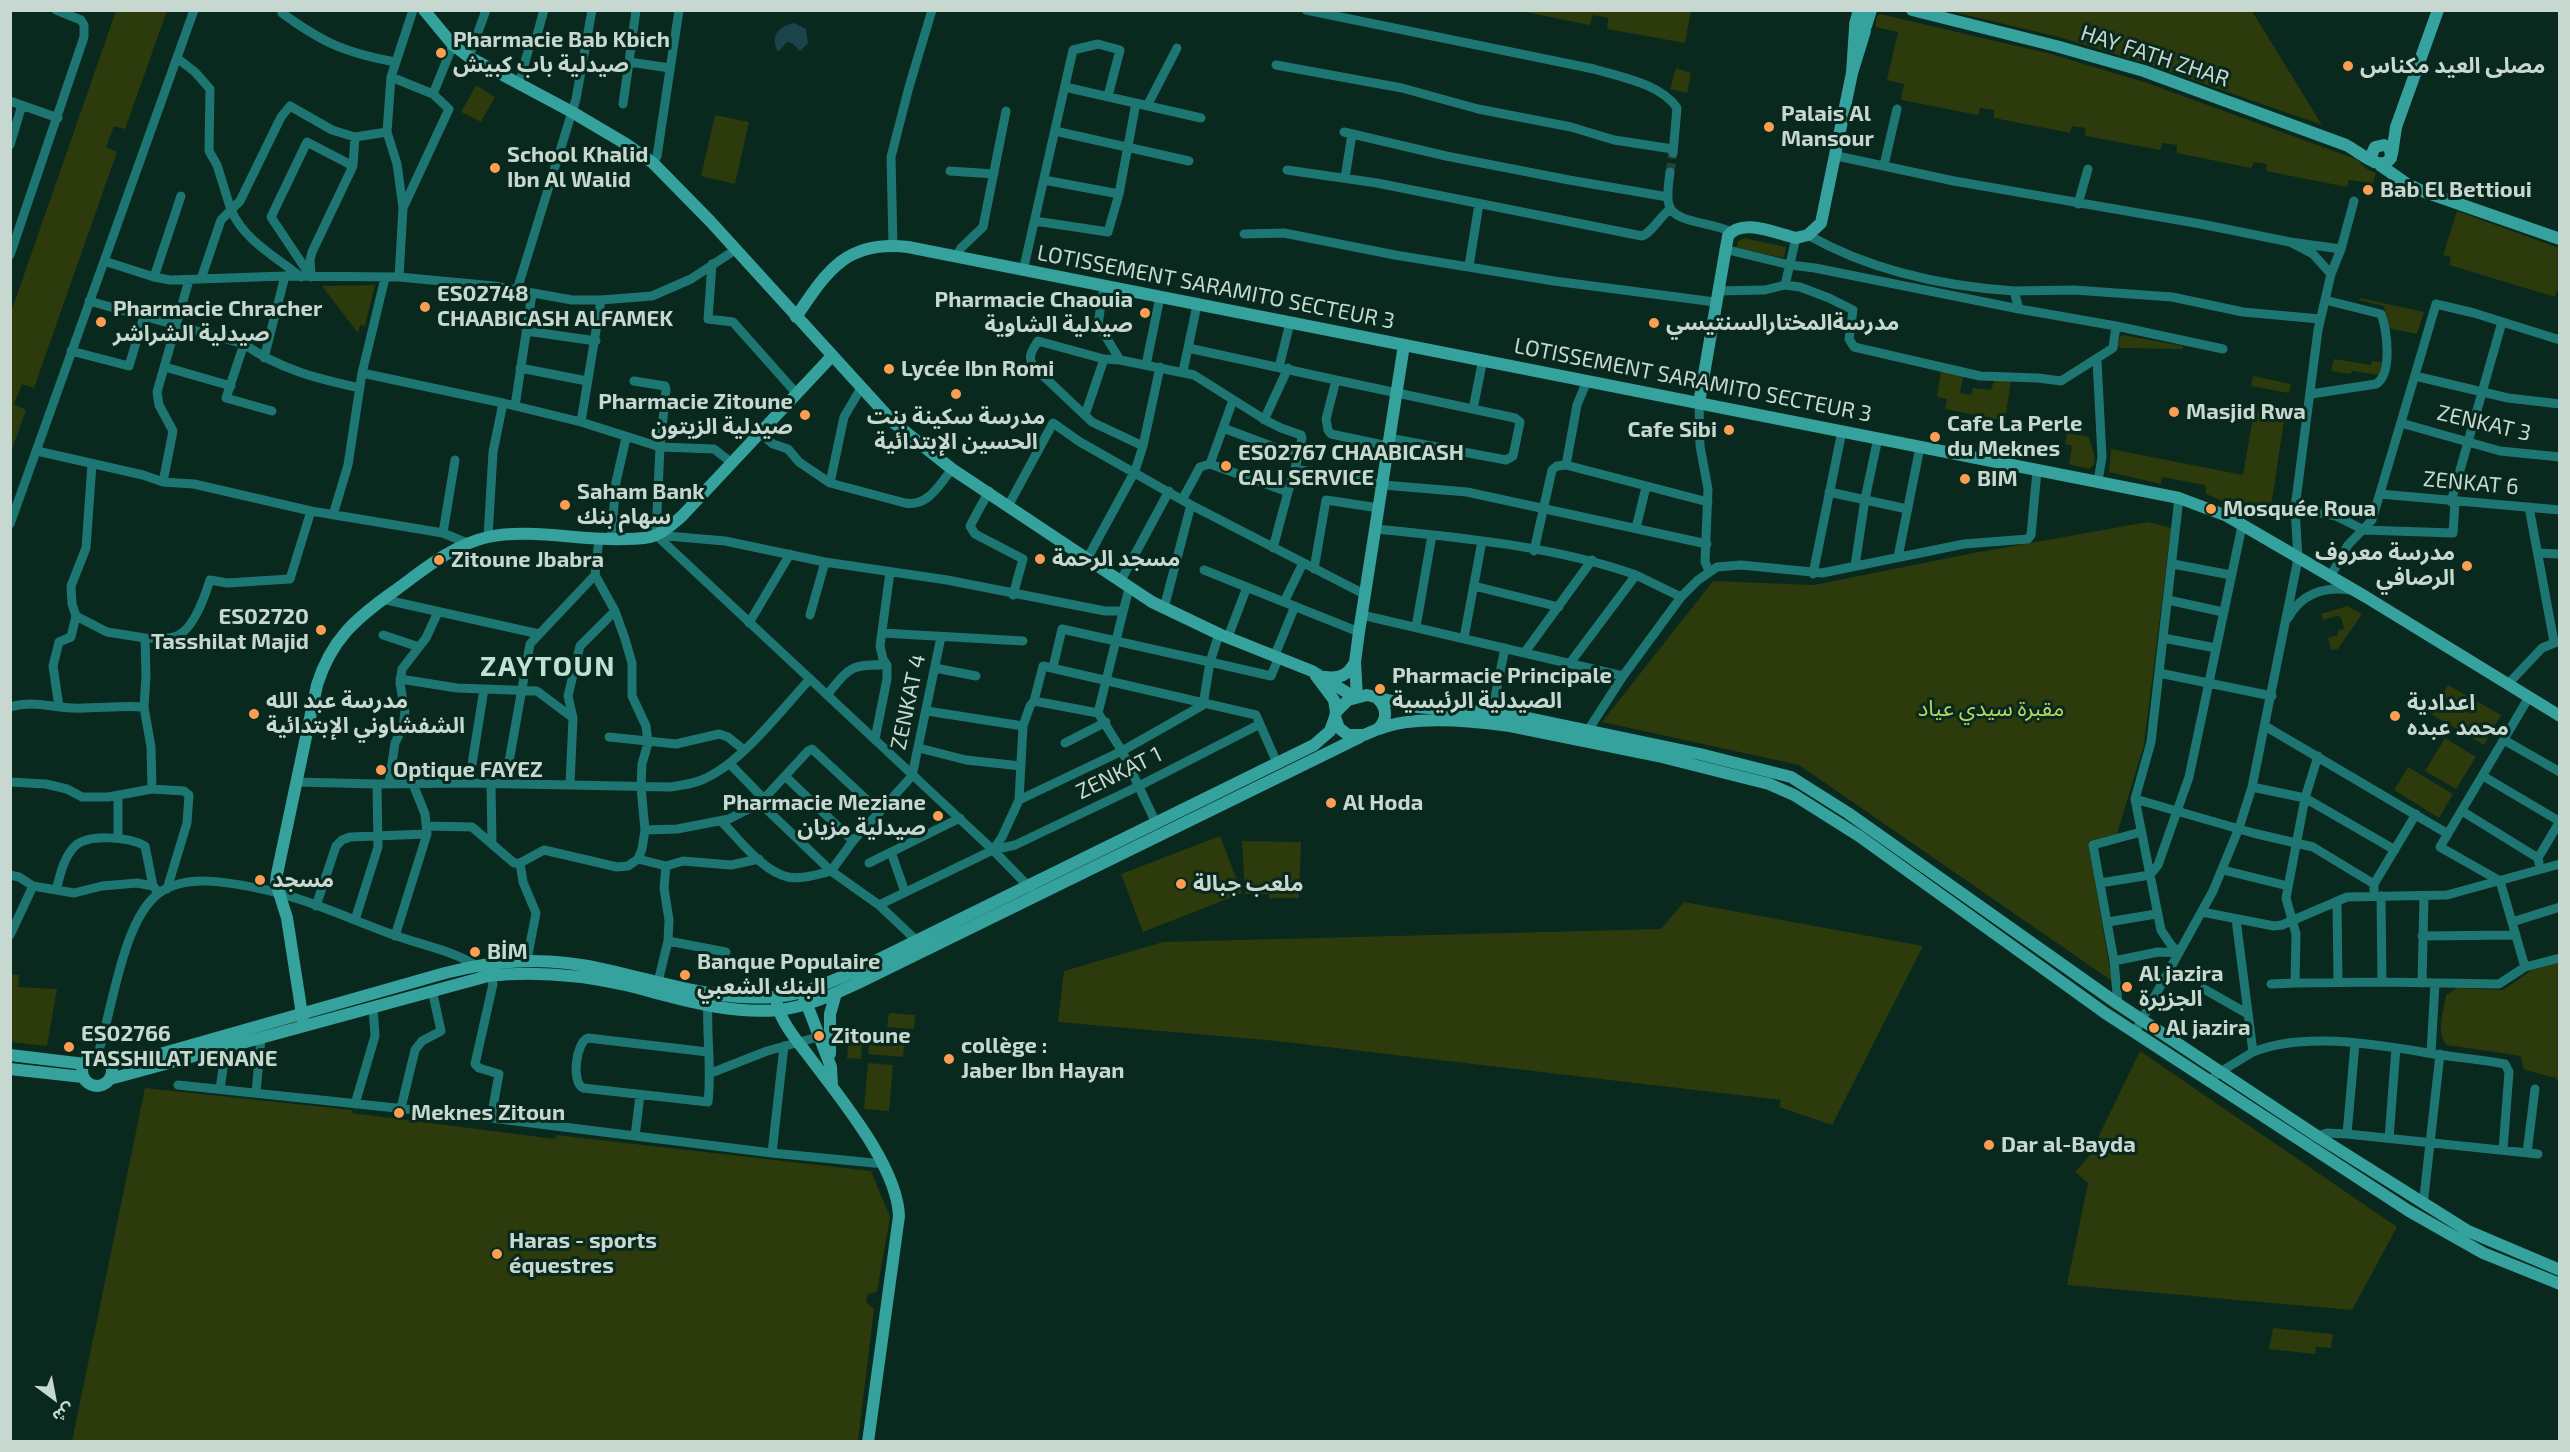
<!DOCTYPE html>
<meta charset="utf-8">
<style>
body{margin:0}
#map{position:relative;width:2570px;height:1452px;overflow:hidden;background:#09281e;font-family:"Exo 2","Noto Sans Arabic",sans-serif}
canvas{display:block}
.frame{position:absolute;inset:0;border:12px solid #c7d8d0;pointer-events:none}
.north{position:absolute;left:24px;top:1368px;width:60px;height:60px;-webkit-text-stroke:4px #09281e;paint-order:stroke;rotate:148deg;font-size:16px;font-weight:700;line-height:24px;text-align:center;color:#c7d8d0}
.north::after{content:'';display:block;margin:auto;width:21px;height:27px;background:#c7d8d0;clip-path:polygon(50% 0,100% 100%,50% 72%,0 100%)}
</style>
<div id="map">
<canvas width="2570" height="1452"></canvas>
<div class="frame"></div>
<div class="north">ش</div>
</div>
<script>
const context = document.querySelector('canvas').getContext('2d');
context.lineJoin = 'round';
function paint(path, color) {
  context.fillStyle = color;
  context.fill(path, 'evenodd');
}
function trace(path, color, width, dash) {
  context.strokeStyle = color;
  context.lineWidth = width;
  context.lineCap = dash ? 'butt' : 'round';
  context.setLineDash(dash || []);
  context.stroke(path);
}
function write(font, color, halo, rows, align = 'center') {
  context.font = font + ' "Exo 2","Noto Sans Arabic",sans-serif';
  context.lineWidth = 6;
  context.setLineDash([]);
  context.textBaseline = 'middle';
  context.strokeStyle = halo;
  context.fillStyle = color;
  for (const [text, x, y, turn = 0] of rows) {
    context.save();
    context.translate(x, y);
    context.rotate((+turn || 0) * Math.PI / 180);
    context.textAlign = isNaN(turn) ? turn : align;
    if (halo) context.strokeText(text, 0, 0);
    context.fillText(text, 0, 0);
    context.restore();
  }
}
paint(new Path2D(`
 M116,11H167L125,129L114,126L106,147L117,152L34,388L22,384L14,404L26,410L11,452V312Z
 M1520,11L1691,10V11L1685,43L1607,29L1608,18L1593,15L1590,25Z
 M1949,11H2252L2322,125L2150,65L2059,37Z
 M1880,14L2051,54L2147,83L2356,159L2367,169L2376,173L2373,183L2349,180L2347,187L2266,171L2267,164L2254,162L2251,168L2177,153V145L2163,143L2160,150L2086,136L2085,128L2072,126L2070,133L1994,118V110L1980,108L1978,115L1901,100L1904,84L1887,80L1898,32L1875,27L1877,16Z
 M1676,68L1691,73L1687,93L1670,89Z
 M476,85L495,97L481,122L461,112Z
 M715,115L749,122L735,184L701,176Z
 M2457,211L2559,248V290H2557L2555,297L2449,265L2451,257L2443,255Z
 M1744,238L1786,247L1784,258L1736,248L1738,241Z
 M375,285L365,326L360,325L358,333L322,286Z
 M2360,298L2424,312L2417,334L2388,328L2384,306L2359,300Z
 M2123,335L2183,346V349L2121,348L2118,345L2120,337Z
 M2334,359L2371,365L2372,361L2383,362L2379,375L2352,371L2351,374L2331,371Z
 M1941,370L1963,377L1960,393L1971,395L1973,388L1991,390L1994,381L2011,380L2005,421L1945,409L1947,399L1937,397Z
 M2253,376L2291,384L2289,393L2251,386Z
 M2254,411L2285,415L2270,514L2238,507L2206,494L2205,485L2162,477L2161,484L2109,472L2111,449L2243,475Z
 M2067,433L2089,437L2095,458L2094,465L2089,469L2069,464L2072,446L2065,444Z
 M2148,522L2171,528L2144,745L2117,834L2088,842L2112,981L1799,765L1602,722L1713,581L1814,585L1974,553Z
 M2347,606L2362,614L2338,649L2331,650L2328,638L2338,635V630L2344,629L2341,617L2337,616L2323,620L2321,614Z
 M2448,685L2501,715L2484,745L2431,714Z
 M2445,738L2476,757L2456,789L2425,771Z
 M2408,767L2453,794L2439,818L2394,790Z
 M1220,836L1242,893L1143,932L1121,874Z
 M1242,841L1301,842L1299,898H1269V894H1245Z
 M1684,902L1923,946L1832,1125L1779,1107L1781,1100L1276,1041L1058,1022L1064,971L1163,942L1661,929Z
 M2559,963V1083L2556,1078L2525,1070L2523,1067L2521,1056L2447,1045C2435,1034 2444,1010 2446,995L2457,988L2503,990L2532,970Z
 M10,974L19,975L18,987L57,989L47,1046L11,1042Z
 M889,1013L915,1015L914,1029L887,1027Z
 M849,1032L863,1033L861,1059L847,1058Z
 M870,1033L905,1037L903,1057L868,1054Z
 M2140,1051L2397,1227L2352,1310L2067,1285L2088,1183L2075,1172L2089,1156Z
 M868,1063L893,1065L889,1111L864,1109Z
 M145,1088L352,1110V1113L555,1139L556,1135L871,1171L890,1217L877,1292L868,1294L866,1302L874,1309L858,1441H72Z
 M2273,1328L2333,1334L2331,1348L2316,1347L2315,1354L2269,1349Z`), '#2d3a0b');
paint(new Path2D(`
 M794,23L806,29L808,43L800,51L792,43L787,42L778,52C770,37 778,26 794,23Z`), '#1a444b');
trace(new Path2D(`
 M1670,172L1673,153`), '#264239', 9, [9, 4.5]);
trace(new Path2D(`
 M284,10L282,13C323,43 346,53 395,62
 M636,10L629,62L670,68
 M1306,10L1594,69C1621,77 1661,84 1677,108L1673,153
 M469,57L486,10
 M177,58L195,72L210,89L209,151L217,165L231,210L221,220L201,279
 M1276,65L1402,88L1478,109L1571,127L1614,140L1673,149
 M391,77L433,94L453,45
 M519,84L530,44L537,35L544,10
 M1065,87L1201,118
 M10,101L58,118
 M623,104L629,62
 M1147,106L1177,48
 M1055,131L1189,161
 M1344,132L1446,156L1569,180L1668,197
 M10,145L22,105
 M1837,156L1954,181L2201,224L2290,242L2341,249
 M653,163L657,156L679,10
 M1884,165L1897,109
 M1287,170L1377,183L1642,236C1650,234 1661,216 1670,209
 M950,171L994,174
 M1670,172C1669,182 1666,195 1669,205C1674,224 1715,222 1731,232
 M1345,178L1352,134
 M1044,180L1119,194
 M2078,204L2088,169
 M403,208L449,109L433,94
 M1035,221L1108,232L1119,194L1136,103
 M1244,234L1284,233L1395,255L1554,281L1715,302
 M1808,235C1871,271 1942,286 2014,291L2019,309L2116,326L2223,349
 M893,245L891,157L909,87L932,10
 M1724,249L1790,265L1815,268L2019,309
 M10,255L84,37V25L81,20L56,10
 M956,257L961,248L983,227L1006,111
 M104,261L154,277L170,280L285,276L399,277L494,286L572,300H601L652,296L691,279L735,250
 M712,264L708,319L733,322L797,394
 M1469,266L1479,204
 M1023,271L1073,50L1098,44L1120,50L1108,96
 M2331,274L2341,249L2354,201
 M311,275L310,260L312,252L353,166L355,137
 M154,277L181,196
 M301,277C276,257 244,240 231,210L240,201L281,117L290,106L332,130L355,137L387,132
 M311,277L271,217L307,142L353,166
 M399,277L403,208L397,164L387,132L391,77L413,10
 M1785,285L1796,238
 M1104,286L1098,324L1120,360
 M517,290L576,99L592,10
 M1717,291L1765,290L1785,285L1800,287L1829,298L1853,310L1849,339L1854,347L1980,376L2038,378L2061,381L2113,348L2116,326
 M2014,291L2074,290L2172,297L2243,312L2320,319
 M89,301L244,344C279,369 318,379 360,388
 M1197,305L1188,348L1336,380
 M526,331L596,341
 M244,344L226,398L272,411
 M71,351L129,366L144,316
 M264,358L285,276
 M2097,360L2102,457L2098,481
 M1146,365L1160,297
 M165,367L231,386
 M1279,367L1290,323
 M520,368L587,381
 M1183,371L1188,348
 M362,373L503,403L581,422L660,447L714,449L732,463
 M2415,376L2508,398L2560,404
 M634,381L665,386L666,390L660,447L656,535
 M2311,394L2376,384C2393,374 2387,330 2381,314L2325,300
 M1699,403L1700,446L1708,489L1705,562L1709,571
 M515,406L532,294
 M1473,409L1483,359
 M1085,415L1104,359
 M1264,420L1288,368
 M581,422L601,300
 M2401,423L2500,451L2560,457
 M1223,428L1298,456
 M760,433L773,444L788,449L799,462L830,483L905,503C928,507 939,485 952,469
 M1143,446L1092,422L1036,369C1026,358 1031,352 1038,341L1104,359L1120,360L1194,375L1267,421L1281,428L1301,435L1302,438L1295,469L1383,485L1467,492L1707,544
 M1388,446L1331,434L1328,430L1326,419L1336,380L1515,418L1520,422L1513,456L1506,460L1389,438
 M37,451L143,475L163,482L194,484L311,511L443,533L467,543
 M1210,464L1233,400
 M1566,465L1577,405L1587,381
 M163,482L173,431L159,405L157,392L189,280
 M830,483L844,417L861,388
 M989,491L970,526L975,534L1023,559L1013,595
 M1829,492L1907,509
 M2380,494L2560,510
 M2179,498L2151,742L2135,799L2161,930L2171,945L2179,953
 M1182,500L1200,467L1210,464L1288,492L1295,469
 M2451,502L2502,322
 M1008,506L1053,423L1080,442L1191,505L1366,595
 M2529,507L2554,642
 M2295,508L2336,516L2364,530L2453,533L2455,503
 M333,515L348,465L362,373L385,278
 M10,524L194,10
 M1636,528L1646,487
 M1376,529C1462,538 1554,546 1636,575L1570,663
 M443,533L455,460
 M656,535L993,850L1031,889
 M656,535L725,541L825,562L947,580L1105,611H1121
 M488,537L493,452L503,403
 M611,540L616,482L626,438
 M1273,548L1288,492
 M1534,551L1552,470L1557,466L1566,465L1708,502
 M2539,553L2560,554
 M1898,557L1920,447
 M1087,559L1135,471L1143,446L1160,367
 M2173,564L2231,575
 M1855,566L1865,499L1878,438
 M1314,569L1326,500L1379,508
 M1204,570L1359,632
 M1813,574L1842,431
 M1636,575L1681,597
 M2330,577L2348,545L2372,520L2436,304L2474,313L2560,340
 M1120,582L1169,491
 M1474,586L1559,607
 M382,599L539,634
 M2168,600L2223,612
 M1284,602L1303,563
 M1164,608L1191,505
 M810,615L825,562
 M1362,615L1623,676L1681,597L1698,580L1717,567L1741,565L1822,573L1964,544L2028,539L2031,535L2037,471
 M2288,618C2301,594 2324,586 2350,590
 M749,623L790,554
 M1416,627L1432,535
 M882,633L1023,641
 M1219,634L1210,662L1271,676L1279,657
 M383,635L419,647
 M1228,637L1247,587
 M145,638C155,638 169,640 179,635C195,626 205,596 210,580L227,583L290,579L311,511
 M1464,638L1482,541
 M2163,638L2216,648
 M1525,652L1592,560
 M1275,655L1295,606
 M935,668L976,676
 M2159,673L2272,696
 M400,679L457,688L537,691L573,718
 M2508,684L2542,648L2557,642
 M827,695C850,667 850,664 887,665
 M1034,701L1043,666L1256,715L1277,763
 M10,707C32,700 50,707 72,708C96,709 119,705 144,707L146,676L145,638L107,632L76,616L72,604L71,586L86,548L92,464
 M59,707L53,666L59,642L71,637L76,616
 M144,707L151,747L152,789L184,791L189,795L187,823L167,889
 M1492,712L1505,648
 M1098,713L1122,751L1156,823
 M1023,726L1030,706L1034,701L1098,713L1129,588
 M2265,726L2448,834
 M1585,735L1623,676
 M609,737L676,744L719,734L728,737L744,750
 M875,739L887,679V665L883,659L880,646L890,572
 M2504,740L2560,772
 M1065,743L1106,722
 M919,748L966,760L1021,766
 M2318,756L2305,798L2286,898L2296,934L2295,983L2382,982L2499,984L2525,967L2560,958
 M730,764L763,798
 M785,776L853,841
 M2483,776L2559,821
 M10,782L46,784L67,789L82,797H108L152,789
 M296,782L377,784L469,783L670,787C683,785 695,784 706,778C742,762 782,709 810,679
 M469,783L484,689
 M389,784L395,743L403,726L405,712L400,683L402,669L426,638L438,612
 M491,784L492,844
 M505,784L530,644L595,575
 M570,784L573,718L568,696L580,646L615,611
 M2252,787L2305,798L2395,850
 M2135,799L2253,833L2313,847L2374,884
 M1019,800L1122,751L1203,705L1210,662L1062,629L1053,667
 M760,803L831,871L879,905L993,850L1002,837L1019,800L1023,726L927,711
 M2462,811L2538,858
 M722,822C740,840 762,871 788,877C801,880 818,874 831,871L853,841L912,776L941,637
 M427,826L472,827L514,863H520L544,850L617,867L628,866L638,859L642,849L645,830L641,787L642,764L648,743L646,726L632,696V663L625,639L615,611L595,575L599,539
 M645,830L677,829L729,819L760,803L808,751L812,749L880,812
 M118,837V796
 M993,850L1015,845L1139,786L1260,724
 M891,852L905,892
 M638,859L666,866
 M520,863L523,882L536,913L527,960
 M869,863L960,818
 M2539,863L2538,858L2560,821
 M2223,870L2288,886
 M10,875L19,877L33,886L74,893L102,886L137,883L153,886
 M2100,883L2150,875L2158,865L2189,777L2242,526
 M56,890C60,876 63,859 74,847C87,833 130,837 145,846L153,886L159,893
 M2374,890V884L2416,814
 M2381,896L2382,982
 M2337,901L2338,982
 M879,905L917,941
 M316,906L336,846L342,840L350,837L427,834
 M2202,912L2274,926L2282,925L2347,897L2447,895L2560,864
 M355,920L378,847L377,784
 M2108,922L2156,914
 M2512,922L2560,907
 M10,935L33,886
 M395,936L427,834L425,814L413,784
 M2422,936L2516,935
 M668,941L726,952
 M2114,961L2158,952L2179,953
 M2525,967L2500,881L2440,847L2529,697
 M658,982L668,941L669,920L664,888L666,866L683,861L731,865L759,859
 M2422,983L2424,896
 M2271,984L2295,983
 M2204,989L2248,1014
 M708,1000C706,1035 712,1067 708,1102L583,1088C571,1082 576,1042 588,1038L708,1052
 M2118,1004L2114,961L2093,845L2141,832
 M2135,1032L2213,891L2239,828L2252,787L2298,559L2295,508L2318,330L2331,274L2313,254L2290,242
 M2253,1052C2307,1030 2384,1046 2441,1055C2462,1058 2484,1060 2505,1064L2509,1072L2503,1150
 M2431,1053L2435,983
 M97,1057C112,1013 122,920 159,893C186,874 227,882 257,888C304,897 349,919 394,935C421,945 451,950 475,965C482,970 492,976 493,984L475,1064L479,1068L499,1074L491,1118
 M711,1073L767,1051L825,1035
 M2209,1081L2220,1072L2253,1052L2236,919
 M178,1085L491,1118L772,1153L884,1164
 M220,1089L226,1048
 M256,1093L261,1038
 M355,1104L375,1036L373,1007
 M401,1108L415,1050L422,1041L441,1031L432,990
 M2347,1134L2355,1044
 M635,1136L640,1095
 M2317,1136L2327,1133L2347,1134L2538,1154
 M2389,1138L2396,1048
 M772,1153L784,1046
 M2527,1153L2535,1089
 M2421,1203L2424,1197L2440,1054`), '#1e7672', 9);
trace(new Path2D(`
 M424,10L453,45L469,57L572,112L626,144L653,163L710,221L893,422L952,469L1152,602L1219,634L1312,671L1354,697
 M1912,10L2056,46L2144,71L2346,145C2360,152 2380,173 2391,158L2390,148L2384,145L2375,147L2371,156L2374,162
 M1855,24L1859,10
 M1866,26L1871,10
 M1855,28L1852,73L1865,31
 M2392,154L2396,127L2438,10
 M2380,165L2407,184L2422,191L2560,239
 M796,317C827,271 846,240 908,247L2179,498L2227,516L2366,597L2560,716
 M1699,403L1728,236C1742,217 1777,234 1796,238L1808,235L1821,223L1852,73
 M1316,676L1334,700L1336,712
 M1325,677C1340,679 1348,675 1355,662
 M1357,697L1355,662L1359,632L1404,345
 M1378,699C1387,708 1388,719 1378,729L1364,735H1348L1339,728L1335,717L1336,712L1348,700L1367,695L1417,707L1514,715L1700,754L1791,777L1848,813L2118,1004L2317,1136L2468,1231L2560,1270
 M1379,729C1413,715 1474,721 1510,726L1658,756L1769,784L1794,795L1859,836L2105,1013L2409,1211L2483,1253L2560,1284
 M804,997L831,1067L832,1086
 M777,1004C781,1022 797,1041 808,1055C839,1097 897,1165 899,1216L868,1442
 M303,1021L287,918L276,883L277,874L317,685C331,640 355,619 393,592C422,571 452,545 488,537C530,528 581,541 625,539C635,539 647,539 656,535C666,531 674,523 682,516L832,356
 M830,1054V1014L836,993
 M10,1055L85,1064
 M82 1071a15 15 0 1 1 30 0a15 15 0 1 1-30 0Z
 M109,1062L130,1061L153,1056L445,973C499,959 547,957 603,969C659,981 715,1001 773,997C800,996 827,983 851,973L1314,745L1330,731L1335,717
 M10,1069L83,1077
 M110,1079L488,976C534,971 580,975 625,985C675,997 726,1015 778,1010C807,1007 834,994 860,982L1360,737`), '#35a29d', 12);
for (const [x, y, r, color] of [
 [441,53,6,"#fb9e52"],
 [2348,66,6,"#fb9e52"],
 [1769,127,6,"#fb9e52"],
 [495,168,6,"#fb9e52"],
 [2368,190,6,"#fb9e52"],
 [425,307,6,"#fb9e52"],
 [1145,313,6,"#fb9e52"],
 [101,322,6,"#fb9e52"],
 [1654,323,6,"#fb9e52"],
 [889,369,6,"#fb9e52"],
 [956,394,6,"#fb9e52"],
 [2174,412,6,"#fb9e52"],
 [805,415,6,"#fb9e52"],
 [1729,430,6,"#fb9e52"],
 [1935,437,6,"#fb9e52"],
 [1226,466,6,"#fb9e52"],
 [1965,479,6,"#fb9e52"],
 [565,505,6,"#fb9e52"],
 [2211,509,6,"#fb9e52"],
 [1040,559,6,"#fb9e52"],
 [439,560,6,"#fb9e52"],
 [2467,566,6,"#fb9e52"],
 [321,630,6,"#fb9e52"],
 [1380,689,6,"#fb9e52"],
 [254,714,6,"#fb9e52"],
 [2395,716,6,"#fb9e52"],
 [381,770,6,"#fb9e52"],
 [1331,803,6,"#fb9e52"],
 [938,816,6,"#fb9e52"],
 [260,880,6,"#fb9e52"],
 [1181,884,6,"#fb9e52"],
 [475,952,6,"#fb9e52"],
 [685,975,6,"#fb9e52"],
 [2127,987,6,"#fb9e52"],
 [2154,1028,6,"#fb9e52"],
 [819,1036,6,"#fb9e52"],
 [69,1047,6,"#fb9e52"],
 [949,1059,6,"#fb9e52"],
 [399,1113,6,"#fb9e52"],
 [1989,1145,6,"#fb9e52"],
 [497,1254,6,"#fb9e52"]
]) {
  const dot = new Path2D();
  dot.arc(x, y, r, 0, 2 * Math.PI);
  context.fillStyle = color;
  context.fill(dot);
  trace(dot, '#09281e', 2);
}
write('bold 22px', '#c7d8d0', '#09281e', [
 ["Pharmacie Bab Kbich",453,40],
 ["صيدلية باب كبيش",453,65],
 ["مصلى العيد مكناس",2360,66],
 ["Palais Al",1781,114],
 ["Mansour",1781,139],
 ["School Khalid",507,155],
 ["Ibn Al Walid",507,180],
 ["Bab El Bettioui",2380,190],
 ["ES02748",437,294],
 ["CHAABICASH ALFAMEK",437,319],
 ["Pharmacie Chaouia",1133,300,"right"],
 ["صيدلية الشاوية",1133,325,"right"],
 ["Pharmacie Chracher",113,309],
 ["صيدلية الشراشر",113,334],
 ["مدرسةالمختارالسنتيسي",1666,323],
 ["Lycée Ibn Romi",901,369],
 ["Pharmacie Zitoune",793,402,"right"],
 ["صيدلية الزيتون",793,427,"right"],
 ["Masjid Rwa",2186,412],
 ["مدرسة سكينة بنت",956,417,"center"],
 ["الحسين الإبتدائية",956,442,"center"],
 ["Cafe La Perle",1947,424],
 ["du Meknes",1947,449],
 ["Cafe Sibi",1717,430,"right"],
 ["ES02767 CHAABICASH",1238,453],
 ["CALI SERVICE",1238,478],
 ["BIM",1977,479],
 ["Saham Bank",577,492],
 ["سهام بنك",577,517],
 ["Mosquée Roua",2223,509],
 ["مدرسة معروف",2455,553,"right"],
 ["الرصافي",2455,578,"right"],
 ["مسجد الرحمة",1052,559],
 ["Zitoune Jbabra",451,560],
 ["ES02720",309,617,"right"],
 ["Tasshilat Majid",309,642,"right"],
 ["Pharmacie Principale",1392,676],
 ["الصيدلية الرئيسية",1392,701],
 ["مدرسة عبد الله",266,701],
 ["الشفشاوني الإبتدائية",266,726],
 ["اعدادية",2407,703],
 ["محمد عبده",2407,728],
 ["Optique FAYEZ",393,770],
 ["Pharmacie Meziane",926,803,"right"],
 ["صيدلية مزيان",926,828,"right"],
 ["Al Hoda",1343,803],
 ["مسجد",272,880],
 ["ملعب جبالة",1193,884],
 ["BİM",487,952],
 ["Banque Populaire",697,962],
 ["البنك الشعبي",697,987],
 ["Al jazira",2139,974],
 ["الجزيرة",2139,999],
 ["Al jazira",2166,1028],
 ["ES02766",81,1034],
 ["TASSHILAT JENANE",81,1059],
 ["Zitoune",831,1036],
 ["collège :",961,1046],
 ["Jaber Ibn Hayan",961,1071],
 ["Meknes Zitoun",411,1113],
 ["Dar al-Bayda",2001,1145],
 ["Haras - sports",509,1241],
 ["équestres",509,1266]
], 'left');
write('22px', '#c7d8d0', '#09281e', [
 ["HAY FATH ZHAR",2155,56,18],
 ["LOTISSEMENT SARAMITO SECTEUR 3",1216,287,11],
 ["LOTISSEMENT SARAMITO SECTEUR 3",1693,380,11],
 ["ZENKAT 3",2484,423,13],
 ["ZENKAT 6",2471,483,5],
 ["ZENKAT 4",908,702,-78],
 ["ZENKAT 1",1119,773,-26]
]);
write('22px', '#b5d864', '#09281e', [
 ["مقبرة سيدي عياد",1991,709]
]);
context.letterSpacing = '1.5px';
write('bold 28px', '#bfe2d3', '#09281e', [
 ["ZAYTOUN",548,667]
]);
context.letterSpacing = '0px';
</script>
